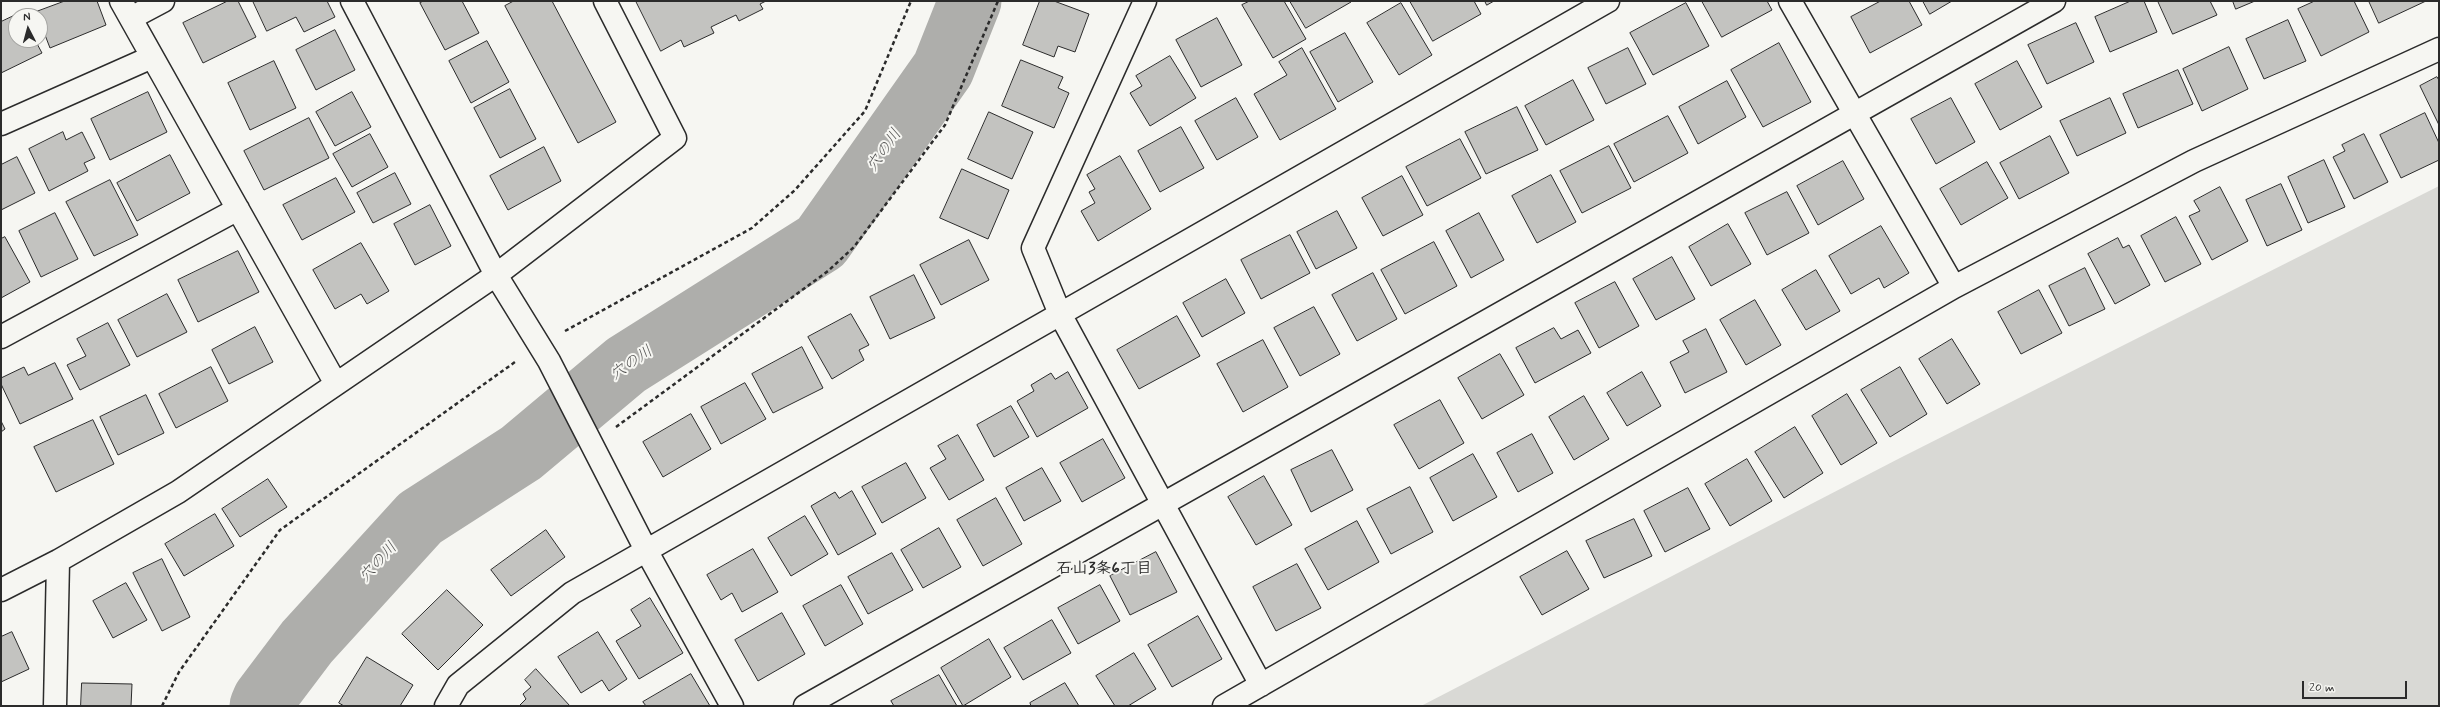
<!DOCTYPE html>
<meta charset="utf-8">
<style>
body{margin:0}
#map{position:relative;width:2440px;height:707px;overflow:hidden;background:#f6f6f2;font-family:Mynerve,sans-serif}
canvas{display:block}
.frame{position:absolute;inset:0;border:2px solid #2b2b2b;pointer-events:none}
.north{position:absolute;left:8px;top:8px;width:40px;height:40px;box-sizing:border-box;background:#f6f6f2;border:1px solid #a5a5a2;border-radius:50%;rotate:354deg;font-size:11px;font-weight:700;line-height:16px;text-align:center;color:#2b2b2b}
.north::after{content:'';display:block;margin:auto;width:14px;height:18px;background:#2b2b2b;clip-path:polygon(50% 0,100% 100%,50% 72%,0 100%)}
.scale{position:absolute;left:2302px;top:681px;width:105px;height:18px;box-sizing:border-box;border:2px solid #2b2b2b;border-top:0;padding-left:5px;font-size:12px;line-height:14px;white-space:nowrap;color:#2b2b2b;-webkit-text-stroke:3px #f6f6f2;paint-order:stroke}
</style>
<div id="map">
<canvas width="2440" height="707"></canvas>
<div class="frame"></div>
<div class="north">N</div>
<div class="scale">20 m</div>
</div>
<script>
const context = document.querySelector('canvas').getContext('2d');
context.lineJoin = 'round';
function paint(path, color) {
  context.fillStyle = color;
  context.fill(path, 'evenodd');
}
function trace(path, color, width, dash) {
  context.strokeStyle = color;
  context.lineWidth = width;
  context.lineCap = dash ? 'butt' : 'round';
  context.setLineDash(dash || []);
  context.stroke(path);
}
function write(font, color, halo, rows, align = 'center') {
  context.font = font + ' Mynerve,"Klee One",sans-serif';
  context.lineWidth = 4;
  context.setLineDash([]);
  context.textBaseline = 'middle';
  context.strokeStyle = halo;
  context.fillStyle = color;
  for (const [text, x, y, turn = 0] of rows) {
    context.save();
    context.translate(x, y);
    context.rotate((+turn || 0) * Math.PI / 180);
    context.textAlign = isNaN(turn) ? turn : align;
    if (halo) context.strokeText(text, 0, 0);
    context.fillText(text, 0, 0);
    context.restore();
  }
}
paint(new Path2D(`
 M2439,186V706H1421L1900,458Z`), '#d9d9d5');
trace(new Path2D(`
 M261,706L264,699L307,642L420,518L521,453L626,365L821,242L943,69L970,1`), '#aeaeab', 63);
const building = new Path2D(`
 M65,1H97L106,25L50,48L40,22V16L36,12Z
 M228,1H238L256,37L203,63L183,23Z
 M253,1H327L335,17L304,32L296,17L267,31Z
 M424,1H462L479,33L445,50L420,3Z
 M514,1H552L616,122L578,143L505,6Z
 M636,1H766L760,4L763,9L739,21L736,15L711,27L714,33L684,47L681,40L661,51Z
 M1040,1H1054L1089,14L1075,52L1058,46L1054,57L1023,45Z
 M1250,1H1284L1306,39L1273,58L1242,5Z
 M1290,1H1350L1351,2L1306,28Z
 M1410,1H1474L1481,14L1433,41Z
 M1485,1H1494L1487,5Z
 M1702,1H1767L1772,10L1722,37Z
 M1881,1H1909L1922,25L1870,53L1851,17Z
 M1923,1H1952L1930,14Z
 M2131,1H2144L2157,32L2110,52L2095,17Z
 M2158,1H2210L2217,15L2173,34Z
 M2233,1H2255L2236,9Z
 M2315,1H2354L2369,32L2321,56L2298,9Z
 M2369,1H2426L2379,23Z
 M1401,3L1432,55L1399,75L1367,23Z
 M1686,3L1709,46L1653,75L1630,33Z
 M22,12L24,16H16V40H35L42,53L1,73V22Z
 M1217,18L1242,65L1201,87L1176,40Z
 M2288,20L2306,61L2264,79L2246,39Z
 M2076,23L2094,62L2047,84L2028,45Z
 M335,30L355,70L316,90L296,50Z
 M1345,33L1373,82L1338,102L1310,52Z
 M487,41L509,82L471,103L449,61Z
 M1779,43L1811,102L1763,127L1731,70Z
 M2229,47L2248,89L2202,111L2183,69Z
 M1302,48L1336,109L1280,140L1254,94L1287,75L1279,62Z
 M1628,48L1646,84L1606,104L1588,68Z
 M1170,56L1196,98L1150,126L1130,93L1142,86L1136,76Z
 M1021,60L1063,77L1058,88L1069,93L1054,128L1002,106Z
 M274,61L296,108L250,130L228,83Z
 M2017,61L2042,107L2000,130L1975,84Z
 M2178,70L2193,104L2138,128L2123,94Z
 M2437,77L2439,80V125L2420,86Z
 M1573,80L1594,120L1546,145L1525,106Z
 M1727,81L1746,117L1698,144L1679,107Z
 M510,89L536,139L500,158L474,108Z
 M148,92L167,132L110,160L91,119Z
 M352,92L371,127L335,146L316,112Z
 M1236,98L1258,137L1217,160L1195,121Z
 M1951,98L1975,142L1936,164L1911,119Z
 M2110,98L2126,133L2077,156L2060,121Z
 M1517,107L1538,150L1486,174L1465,132Z
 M989,112L1033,132L1012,179L968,159Z
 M2425,113L2439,143V160L2401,178L2380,135Z
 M1668,116L1688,153L1634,182L1614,144Z
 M309,118L329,158L264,190L244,151Z
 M1181,127L1204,168L1160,192L1138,151Z
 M63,132L66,140L82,132L95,158L84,163L88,171L49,191L29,149Z
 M370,134L388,167L352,187L333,154Z
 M2364,134L2388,182L2354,199L2333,157L2345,151L2342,145Z
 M2050,136L2069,173L2019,199L2000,163Z
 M1460,139L1481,178L1427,206L1406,167Z
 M1609,146L1631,188L1582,213L1560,171Z
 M544,147L561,181L508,210L490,176Z
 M170,155L190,193L137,221L117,183Z
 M1120,156L1151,209L1098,241L1081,211L1095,203L1089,192L1095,189L1087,175Z
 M17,157L35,193L1,210V165Z
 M2324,160L2345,207L2308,223L2288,177Z
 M1843,161L1864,199L1818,225L1797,186Z
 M1987,162L2008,198L1961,225L1940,189Z
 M962,169L1009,190L988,239L940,218Z
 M395,173L411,204L373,223L357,193Z
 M1551,175L1576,222L1537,243L1512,196Z
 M1402,176L1423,215L1383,236L1362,198Z
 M336,178L355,212L302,240L283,205Z
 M110,180L138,235L94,256L66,202Z
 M2281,184L2302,230L2267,246L2246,200Z
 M2220,187L2248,241L2212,260L2189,216L2200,211L2194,201Z
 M1787,192L1809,233L1767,255L1745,213Z
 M430,205L451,246L415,265L394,224Z
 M1337,211L1357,248L1316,269L1297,232Z
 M55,213L78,259L41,277L19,231Z
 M1479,213L1504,260L1471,278L1446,231Z
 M2176,217L2201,264L2165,282L2141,236Z
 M1728,224L1751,264L1711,286L1689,247Z
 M1881,226L1909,273L1884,288L1879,278L1851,294L1829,256Z
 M1290,235L1310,273L1261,299L1241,260Z
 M5,237L30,282L1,298V239Z
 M2118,238L2123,248L2129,245L2150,285L2115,304L2088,254Z
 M969,240L989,280L941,305L920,265Z
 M1434,242L1457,286L1405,314L1381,270Z
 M361,243L389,291L367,304L361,294L335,309L313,270Z
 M238,251L259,292L198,322L178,280Z
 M1672,257L1695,299L1656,320L1633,279Z
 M2085,268L2105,309L2069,326L2049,286Z
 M1816,270L1840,311L1806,330L1782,290Z
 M1373,273L1397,319L1357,341L1332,295Z
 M914,275L935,318L890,339L870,297Z
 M1226,279L1245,313L1202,337L1183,303Z
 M1615,282L1639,326L1599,348L1575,303Z
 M2039,290L2062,333L2021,354L1998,312Z
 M167,294L187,332L137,357L118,320Z
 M1755,300L1781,345L1746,365L1720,320Z
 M1314,307L1340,354L1300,376L1274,328Z
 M851,314L869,345L859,350L864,360L832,379L808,337Z
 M1177,316L1200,356L1139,389L1117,350Z
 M108,323L130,365L80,390L67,365L86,356L77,339Z
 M255,327L273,362L229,384L212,350Z
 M1554,328L1561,339L1578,330L1591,353L1535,383L1516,348Z
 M1706,329L1727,372L1685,393L1670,362L1689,352L1683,341Z
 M1952,339L1980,384L1947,404L1919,359Z
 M1263,340L1288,387L1243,412L1217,364Z
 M802,347L823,388L773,413L752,374Z
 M1500,354L1524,395L1482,419L1458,378Z
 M55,363L73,399L20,424L1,384V378L24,367L28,375Z
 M211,367L228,401L176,428L159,394Z
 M1900,367L1927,414L1890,437L1861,390Z
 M1068,372L1088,408L1037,437L1017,401L1034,391L1031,385L1051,373L1055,379Z
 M1642,372L1661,406L1627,426L1607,393Z
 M745,383L766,419L721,444L701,407Z
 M1847,394L1877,443L1841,465L1812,416Z
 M146,395L164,433L118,455L100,417Z
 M1584,396L1609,439L1574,460L1549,417Z
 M1440,400L1464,443L1419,469L1394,425Z
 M1011,406L1029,437L994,457L977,425Z
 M691,414L711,449L663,477L643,442Z
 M93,420L114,464L56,492L34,447Z
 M1,421L5,429L1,432Z
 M1795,427L1823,473L1784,498L1755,452Z
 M1532,434L1553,473L1518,492L1497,453Z
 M958,435L984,480L949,500L930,468L946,459L938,446Z
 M1103,439L1125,478L1082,502L1060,463Z
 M1332,450L1353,490L1311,512L1291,470Z
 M1473,454L1497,497L1453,521L1430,478Z
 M1747,459L1772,501L1730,526L1705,484Z
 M906,463L926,498L882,523L862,487Z
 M1042,468L1061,501L1024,521L1006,488Z
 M1264,476L1292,525L1256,545L1228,497Z
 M268,479L287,507L240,537L222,509Z
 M1410,487L1433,532L1391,554L1367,509Z
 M1688,488L1710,529L1665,552L1644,511Z
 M852,491L876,534L838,555L811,506L835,492L839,498Z
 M996,498L1022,544L983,566L957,520Z
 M215,514L234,546L184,576L165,544Z
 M805,516L828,554L791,576L768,538Z
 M1634,519L1652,556L1604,578L1586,541Z
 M1357,521L1379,562L1328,590L1305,549Z
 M939,528L961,567L923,588L901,550Z
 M546,530L565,557L511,596L491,570Z
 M753,549L778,592L742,612L732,593L721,600L707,575Z
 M1567,551L1589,589L1542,615L1520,577Z
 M1156,552L1177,592L1130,615L1110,576Z
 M892,553L913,590L868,614L848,577Z
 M162,559L190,617L162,631L133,573Z
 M1297,564L1321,608L1276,631L1253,587Z
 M126,583L147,620L113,638L93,601Z
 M841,585L863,624L825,646L803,606Z
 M1100,585L1120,621L1078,644L1058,608Z
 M447,590L483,625L438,670L402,634Z
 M650,598L683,653L639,679L616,641L641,626L631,610Z
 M782,613L805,654L758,681L735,640Z
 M1198,616L1222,659L1172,687L1148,645Z
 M1052,620L1071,653L1023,680L1004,648Z
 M12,632L29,669L1,682V637Z
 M598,632L627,679L609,691L602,680L581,693L558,657Z
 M989,639L1011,677L963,706L941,668Z
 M1134,653L1156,689L1128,706H1115L1096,676Z
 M367,657L413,685L400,706H344L339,703Z
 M536,669L570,706H519L526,699L523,694L531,687L525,680Z
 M691,674L710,706H646L643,702Z
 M939,675L957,706H894L891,701Z
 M82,683L132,684L131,706H81Z
 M1065,683L1079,706H1031L1030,703Z`);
paint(building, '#c3c3c0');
trace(building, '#2b2b2b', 1);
const minor = new Path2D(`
 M121,1L336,384
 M352,1L496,275L549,361L646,550L732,706
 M1145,1L1033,248L1060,314L1261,685
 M1790,1L1954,287
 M131,18L163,1
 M1,124L152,57
 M1,337L238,209
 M1,590L58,561L178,492L496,275L675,138L605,1
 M55,706L58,561
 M446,706L458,685L572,593L1608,1
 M805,706L2054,1
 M1224,706L1954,287L2194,161L2439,49`);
trace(minor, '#2b2b2b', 25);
trace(new Path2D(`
 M565,331L752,228L795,190L865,111L911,1
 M616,427L828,271L854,247L945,125L998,1
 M162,706L179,672L280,530L515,362`), '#2b2b2b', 2.5, [4, 3]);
trace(minor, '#f6f6f2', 22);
write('italic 16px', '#525251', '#f6f6f2', [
 ["穴の川",885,151,-55],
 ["穴の川",632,364,-35],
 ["穴の川",379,563,-48]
]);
write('bold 16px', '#2b2b2b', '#f6f6f2', [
 ["石山3条6丁目",1104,570]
]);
</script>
